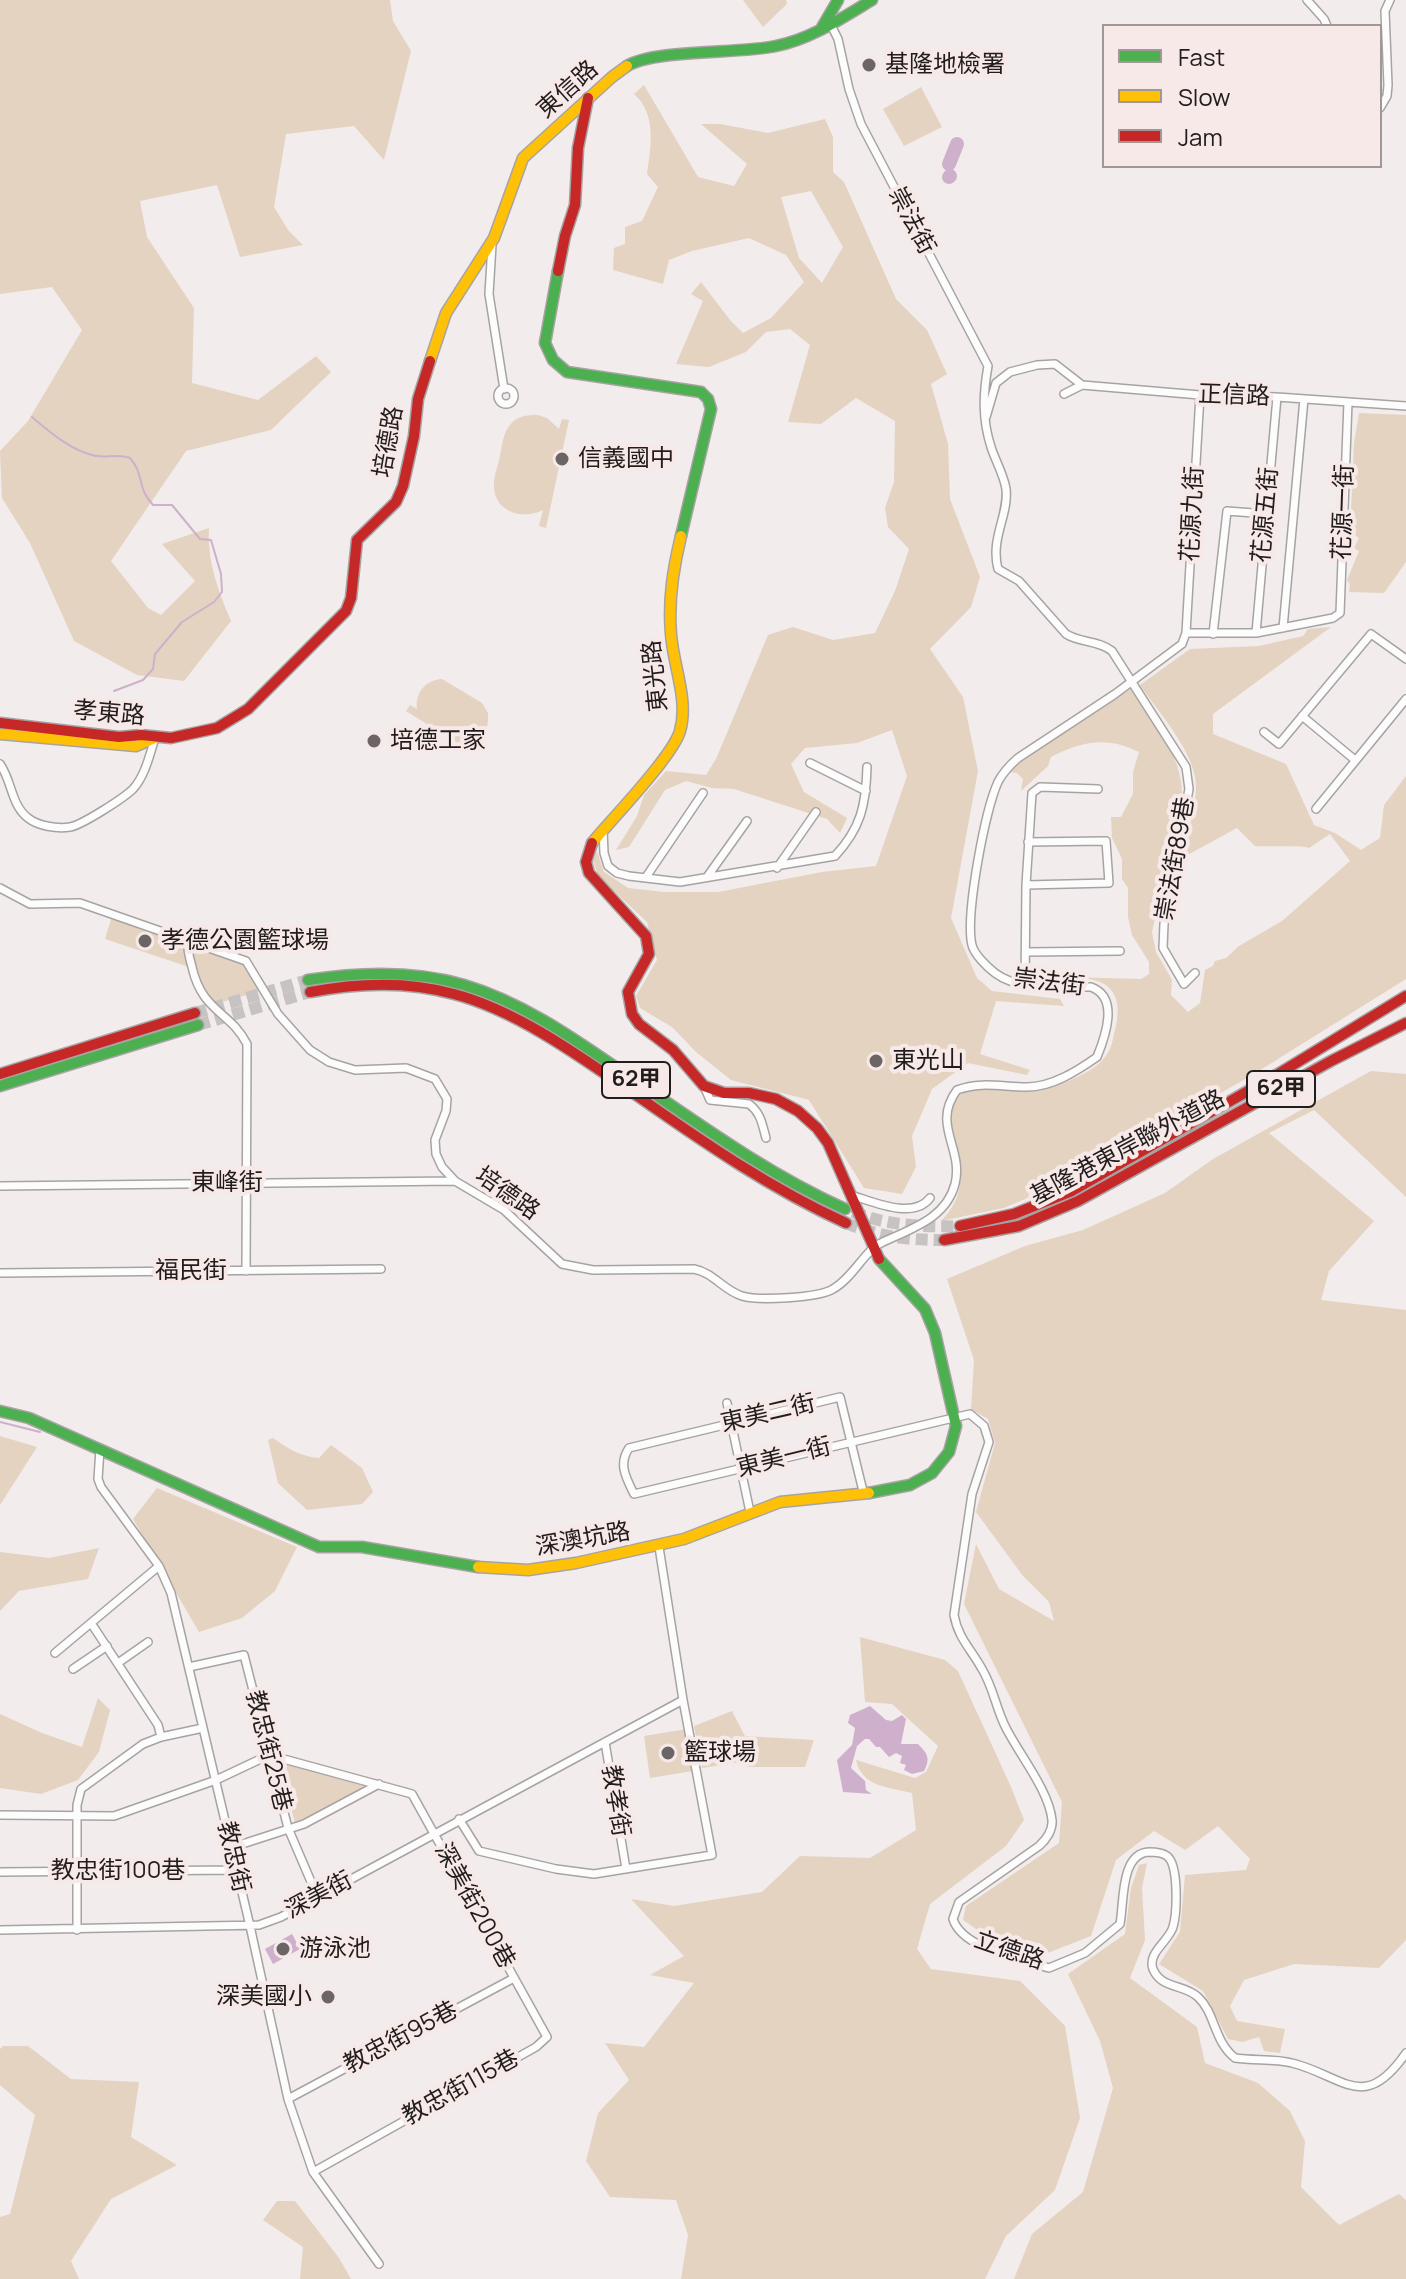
<!DOCTYPE html>
<meta charset="utf-8">
<style>
body{margin:0}
#map{position:relative;width:1406px;height:2279px;overflow:hidden;background:#f2ecec;font-family:Manrope,sans-serif}
canvas{display:block}
.legend{position:absolute;left:1102px;top:24px;width:280px;height:144px;box-sizing:border-box;background:#f6e9e8;border:2px solid #a19797;margin:0;padding:10px 14px;list-style:none;font-size:24px;color:#221d1d}
.legend li{display:flex;align-items:center;gap:16px;height:40px}
.legend b{width:40px;border:2px solid #a19797}
</style>
<div id="map">
<canvas width="1406" height="2279"></canvas>
<ul class="legend">
<li><b style="height:10px;background:#4caf50"></b>Fast</li>
<li><b style="height:10px;background:#ffc107"></b>Slow</li>
<li><b style="height:10px;background:#c62828"></b>Jam</li>
</ul>
</div>
<script>
const context = document.querySelector('canvas').getContext('2d');
context.lineJoin = 'round';
function paint(path, color) {
  context.fillStyle = color;
  context.fill(path, 'evenodd');
}
function trace(path, color, width, dash) {
  context.strokeStyle = color;
  context.lineWidth = width;
  context.lineCap = dash ? 'butt' : 'round';
  context.setLineDash(dash || []);
  context.stroke(path);
}
function write(font, color, halo, rows, align = 'center') {
  context.font = font + ' Manrope,"Noto Sans TC",sans-serif';
  context.lineWidth = 8;
  context.setLineDash([]);
  context.textBaseline = 'middle';
  context.strokeStyle = halo;
  context.fillStyle = color;
  for (const [text, x, y, turn = 0] of rows) {
    context.save();
    context.translate(x, y);
    context.rotate((+turn || 0) * Math.PI / 180);
    context.textAlign = isNaN(turn) ? turn : align;
    if (halo) context.strokeText(text, 0, 0);
    context.fillText(text, 0, 0);
    context.restore();
  }
}
paint(new Path2D(`
 M0,0H390L393,21L411,51L384,160L354,126L286,134L274,207L288,230L303,245L240,257L217,185L140,201L147,237L194,308L192,383L258,400L316,356L331,372L271,430L186,451L111,561L148,608L161,615L195,581L162,544L209,528C207,561 218,590 231,621L184,681L137,675L74,641L30,543L2,498L0,451L28,421L82,330L52,287L0,294Z
 M743,0H786L787,4L763,27Z
 M644,85L698,177L734,186L747,164L701,124H720L768,133L825,119L833,137V172L844,182L896,299L927,330L947,374L931,384L948,444L950,499L980,577L971,607L930,649L963,697L978,771L951,918L977,978L992,991L1060,999L1064,1006L996,1001L980,1054L1030,1070L1027,1075L968,1063L932,1089L912,1136L916,1167L902,1194L864,1188L809,1100L731,1080L696,1052L672,1027L640,1008L636,996L657,960L647,922L599,877L593,861L597,851L604,872L628,888L664,892H718L822,872L876,866L907,776L892,730L857,743L805,748L791,764L804,792L847,818L840,833L827,819L734,789L712,788L686,781L665,790L629,847L616,850L637,816L644,795L666,771L706,775L716,759L768,635L793,627L833,640L875,633L895,591L909,549L888,527L885,508L894,482L895,421L856,398L821,424L788,422L810,345L790,329L766,332L746,352L709,367L676,364L703,301L691,294L701,282L730,320L743,333L771,318L804,282L786,255L749,238L692,251L669,260L663,284L613,270L614,248L625,244V227L642,221L658,187L647,174C651,147 657,114 634,94ZM811,191L843,247L822,283L799,258L781,197Z
 M921,87L942,127L904,146L883,109Z
 M1359,413L1406,415V562L1384,593L1349,592L1350,584L1347,580L1359,551L1354,548L1359,538L1350,532L1354,443Z
 M538,415L547,418L559,429L562,419L569,420L546,528L539,526L543,510C524,520 496,513 494,488C493,478 498,466 500,456C502,446 503,434 509,426C516,416 527,415 538,415Z
 M1331,627L1213,714V734L1286,764L1314,825L1335,833L1361,850L1380,838L1384,805L1406,776V979L1254,1074L1067,1181L1004,1208L941,1221C988,1176 933,1121 958,1097C973,1082 1004,1090 1023,1091C1047,1091 1091,1076 1105,1057C1111,1050 1112,1043 1114,1034C1120,1013 1122,987 1094,980C1084,977 1073,982 1065,977L1141,979L1149,974V962L1132,935L1128,917V888L1122,879V859L1112,838L1111,817H1121L1133,794V772L1139,752C1107,736 1082,741 1051,757L1048,766L1021,791L1023,779L1017,773L1009,772L1029,755L1131,689C1152,722 1182,754 1182,794L1152,932L1156,952L1172,980L1171,995L1188,1012L1200,1003L1205,970L1213,966L1215,961L1226,958L1239,946L1282,921L1350,861L1330,834L1309,848C1303,845 1266,847 1255,846L1237,828L1182,858C1186,836 1195,812 1196,789C1198,755 1158,712 1140,685L1190,649L1259,646L1303,636L1308,629Z
 M442,679L482,703L488,713C489,727 485,737 471,743L477,746L473,753L406,711L410,705L417,709C415,693 425,680 442,679Z
 M112,916L184,943L189,967L105,939Z
 M191,945L243,962L261,991L215,1004L198,984Z
 M1371,1071L1406,1074V1197L1314,1110L1269,1133L1374,1221L1329,1271L1321,1300L1406,1310V1940L1379,1968L1294,1964L1244,1980L1230,2006L1237,2021L1285,2029L1280,2053L1264,2051L1259,2037L1242,2042L1228,2039L1203,1991L1159,1964L1180,1932L1185,1875L1246,1870L1250,1859L1218,1826L1185,1850L1154,1831L1116,1860L1091,1936L1040,1956L995,1942L963,1920L966,1906L1059,1843L1062,1802L964,1604L976,1544L999,1589L1054,1621L1049,1602L1023,1576L976,1512L995,1443L988,1419L971,1409L974,1360L947,1279L1025,1246L1083,1230L1165,1193L1213,1159Z
 M0,1436L37,1447L0,1505Z
 M273,1438C287,1448 301,1457 319,1458L331,1445L362,1468L373,1492L362,1504L307,1510L278,1483L268,1440Z
 M157,1488L297,1547L275,1591L242,1618L199,1632L133,1519Z
 M99,1548L88,1579L19,1591L0,1611V1552L49,1558Z
 M860,1637L945,1660L958,1671L1011,1787L1024,1820L1006,1846L930,1904L917,1949L931,1969L1020,1981L1065,2026L1080,2118L1055,2190L1006,2236L985,2279H681L688,2235L676,2200L610,2197L586,2161L598,2113L629,2080L605,2043L644,2047L694,1983L650,1975L684,1956L631,1899L674,1906L762,1892L800,1856L870,1858L916,1830L912,1793C888,1787 862,1787 856,1760L915,1778L926,1772L938,1746L892,1704L865,1702Z
 M98,1698L110,1710L99,1752L78,1780L41,1794L0,1788V1714L42,1733L82,1747Z
 M732,1711L745,1736L814,1740L805,1767H749L740,1762L702,1768L694,1726Z
 M687,1729L693,1771L650,1778L644,1736Z
 M280,1762L367,1787L295,1823Z
 M1147,1863L1142,1888L1145,1940L1130,1978L1197,2027L1205,2063L1258,2083L1290,2111L1305,2141L1301,2187L1339,2225L1399,2194L1406,2200V2279H1014L1032,2234L1083,2192L1113,2088L1100,2041L1068,1974L1125,1934L1131,1888L1139,1865Z
 M3,2046H28L71,2079L139,2082L131,2137L177,2165L111,2199L71,2261L79,2279H0V2217L10,2214L35,2115L0,2085V2049Z
 M277,2201H295L339,2258L351,2279H300L303,2247L263,2220Z`), '#e4d3c1');
paint(new Path2D(`
 M870,1706L886,1720L892,1721L902,1715L906,1719L901,1744H918C927,1753 931,1758 924,1771L912,1774L904,1770L906,1765L900,1763L902,1756L896,1753L889,1757L880,1747H876L869,1739H865L857,1746L851,1768L865,1781L866,1790L872,1794L843,1792L837,1760L852,1745L855,1728L848,1723L850,1715Z
 M292,1934L300,1949L273,1964L265,1949Z`), '#cfb0cc');
trace(new Path2D(`
 M32,417C50,432 69,449 92,455C104,459 117,453 130,458C145,475 136,487 153,505H172L200,539L211,540L221,574L222,592L214,602L182,622L155,654L153,669L143,680L114,691
 M0,1422L40,1432`), '#cfb0cc', 2);
trace(new Path2D(`
 M949,164L957,144
 M949,177L950,176`), '#cfb0cc', 14);
trace(new Path2D(`
 M195,1013L308,980
 M198,1025L310,992
 M853,1212C888,1226 923,1227 960,1226
 M846,1223C879,1237 909,1240 944,1240`), '#c8c3c3', 12, [12, 6]);
const street = new Path2D(`
 M1307,0L1324,19L1327,26
 M829,21L838,39L849,89L861,124L988,366C983,394 982,419 991,447C995,460 1004,475 1006,489C1009,515 990,538 998,569L1019,581L1066,634C1080,643 1098,640 1112,651L1186,767L1189,789L1164,924L1163,948L1184,984L1195,973
 M1380,108L1387,96L1388,85L1385,11L1390,0
 M492,245L489,294L504,389
 M498 396a8 8 0 1 1 16 0a8 8 0 1 1-16 0Z
 M1064,394L1082,385L1200,395L1277,397L1406,406
 M986,417L996,383L1010,372L1037,365L1055,364L1082,385
 M1283,628L1304,399
 M1186,633H1256L1333,618L1340,613L1348,402
 M1256,633L1277,397
 M1213,634L1227,511L1267,514
 M1302,716L1355,760
 M1264,732L1279,744L1371,634L1406,659
 M810,763L866,791
 M0,764C12,781 11,805 28,818C38,826 57,829 70,827C82,825 124,798 133,789C145,776 150,754 155,738
 M1316,809L1406,699
 M603,829L604,853L608,866L617,873L629,876L680,882L835,856C861,828 866,805 867,767
 M777,868L816,812
 M646,877L703,793
 M707,877L747,821
 M1026,885L1109,883L1106,841L1028,842
 M0,888L30,904L80,903L246,961L278,1014L310,1050L329,1062L355,1070L406,1068L435,1079L447,1099L446,1111L435,1140L436,1154L442,1167L455,1181L504,1210L562,1264L593,1270L694,1269C714,1273 723,1290 742,1296C758,1301 818,1298 833,1289C853,1278 865,1250 881,1243C910,1229 946,1219 955,1184C964,1148 931,1125 957,1090C981,1081 1002,1087 1027,1087C1052,1087 1077,1071 1097,1057C1106,1035 1119,997 1091,987C1061,986 1020,992 995,973C987,967 974,954 972,945C965,916 985,810 998,782C1003,772 1010,765 1018,758L1115,694L1182,644L1186,633L1200,395
 M188,942C187,951 190,959 192,967C202,1012 230,1011 247,1044L246,1271
 M1026,952L1120,951
 M1025,985L1026,885L1032,793L1040,787L1098,789
 M704,1086L710,1100L749,1104C761,1113 762,1124 766,1138
 M0,1186L455,1181
 M851,1195C874,1202 913,1220 930,1198
 M0,1273L381,1269
 M727,1403L750,1512
 M100,1449L98,1479L101,1487L159,1566L171,1593L250,1926L288,2099L313,2172L379,2264
 M863,1491L840,1397L629,1448C618,1464 626,1478 634,1494L970,1414L984,1426L989,1442L972,1494L954,1615C958,1638 971,1649 982,1669C993,1687 996,1708 1005,1726C1018,1753 1049,1790 1052,1820C1053,1830 1046,1840 1039,1846L959,1902L953,1919C962,1949 1022,1959 1049,1968L1085,1953L1120,1924C1124,1904 1120,1853 1149,1852C1154,1852 1163,1853 1167,1856C1179,1865 1177,1913 1173,1927C1169,1941 1147,1953 1153,1969C1161,1989 1184,1984 1198,1997C1216,2014 1213,2040 1235,2058C1254,2061 1274,2058 1292,2063C1344,2076 1364,2114 1406,2053
 M91,1623L158,1725L161,1737
 M55,1653L159,1566
 M118,1663L148,1642
 M189,1667L244,1655L288,1828L318,1898
 M73,1669L107,1646
 M605,1742L626,1869
 M0,1815L114,1816L216,1780L269,1755L412,1794L547,2037L536,2047L313,2172
 M459,1819L479,1851L556,1869L594,1874L712,1855L683,1700L659,1547
 M230,1848L304,1824L379,1784
 M0,1872L236,1870
 M0,1930L259,1925L281,1917L683,1700
 M77,1930V1805L81,1789L143,1744L161,1737L203,1728
 M288,2099L514,1978`);
const fast = new Path2D(`
 M821,29L838,0
 M627,66C655,49 740,54 776,46C811,39 842,18 872,0
 M558,271L545,343L553,360L567,372L701,392L708,399L711,409L681,536
 M308,980C360,972 413,970 464,985C521,1002 570,1036 618,1069C692,1119 763,1172 845,1209
 M0,1086L198,1025
 M0,1411L29,1418L319,1547H362L478,1567
 M869,1493L910,1485L932,1473L949,1452L956,1426L935,1333L925,1309L879,1259`);
const slow = new Path2D(`
 M430,361L446,313L494,238L523,158L612,77L627,66
 M0,734L136,746L155,738
 M592,843C611,820 673,756 680,731C689,700 673,665 671,634C668,600 673,569 681,536
 M478,1567L528,1570L576,1563L684,1539L780,1502L869,1493`);
const jam = new Path2D(`
 M558,271L565,236L575,205L578,148L588,98
 M0,723L119,737L141,735L171,738L217,728L248,709L346,611L351,598L357,540L396,502L403,486L414,436L418,399L430,361
 M592,843L586,862L589,873L646,936L649,954L628,992L632,1014L639,1024L673,1050L704,1086L724,1093H749L776,1099L798,1111L817,1128L828,1143L879,1259
 M310,992C357,983 408,981 454,994C519,1011 585,1060 639,1097C706,1144 772,1189 846,1223
 M0,1074L195,1013
 M960,1226L1014,1214L1072,1191L1278,1074L1406,996
 M944,1240L1019,1226L1078,1201L1331,1061L1406,1023`);
trace(street, '#a8a3a3', 10);
trace(fast, '#a8a3a3', 13);
trace(slow, '#a8a3a3', 13);
trace(jam, '#a8a3a3', 13);
trace(street, '#fdfcfc', 7);
trace(fast, '#4caf50', 10);
trace(slow, '#ffc107', 10);
trace(jam, '#c62828', 10);
for (const [x, y, r, color] of [
 [869,65,8,"#6b6565"],
 [562,459,8,"#6b6565"],
 [374,741,8,"#6b6565"],
 [145,941,8,"#6b6565"],
 [876,1061,8,"#6b6565"],
 [668,1753,8,"#6b6565"],
 [283,1949,8,"#6b6565"],
 [328,1997,8,"#6b6565"]
]) {
  const dot = new Path2D();
  dot.arc(x, y, r, 0, 2 * Math.PI);
  context.fillStyle = color;
  context.fill(dot);
  trace(dot, '#f6e9e8', 3);
}
for (const [x, y, w] of [
 [636,1080,68],
 [1281,1089,68]
]) {
  const box = new Path2D();
  box.roundRect(x - w / 2, y - 18, w, 36, 6);
  context.fillStyle = '#f6e9e8';
  context.fill(box);
  trace(box, '#221d1d', 2);
}
write('bold 22px', '#221d1d', null, [
 ["62甲",636,1080],
 ["62甲",1281,1089]
]);
write('24px', '#221d1d', '#f6e9e8', [
 ["基隆地檢署",885,65],
 ["信義國中",578,459],
 ["培德工家",390,741],
 ["孝德公園籃球場",161,941],
 ["東光山",892,1061],
 ["籃球場",684,1753],
 ["游泳池",299,1949],
 ["深美國小",312,1997,"right"]
], 'left');
write('24px', '#221d1d', '#f6e9e8', [
 ["東信路",568,90,-42],
 ["崇法街",911,221,62],
 ["正信路",1234,396,2],
 ["培德路",389,442,-80],
 ["花源一街",1344,512,-88],
 ["花源九街",1193,514,-87],
 ["花源五街",1266,515,-85],
 ["東光路",656,676,-96],
 ["孝東路",109,714,5],
 ["崇法街89巷",1176,859,-80],
 ["崇法街",1049,983,7],
 ["基隆港東岸聯外道路",1128,1148,-28],
 ["東峰街",227,1183],
 ["培德路",507,1194,35],
 ["福民街",191,1271],
 ["東美二街",768,1414,-13],
 ["東美一街",784,1458,-14],
 ["深澳坑路",583,1540,-10],
 ["教忠街25巷",268,1751,76],
 ["教孝街",615,1801,81],
 ["教忠街",233,1857,77],
 ["教忠街100巷",118,1871],
 ["深美街",319,1896,-28],
 ["深美街200巷",474,1906,61],
 ["立德路",1009,1951,19],
 ["教忠街95巷",401,2038,-28],
 ["教忠街115巷",461,2088,-29]
]);
</script>
